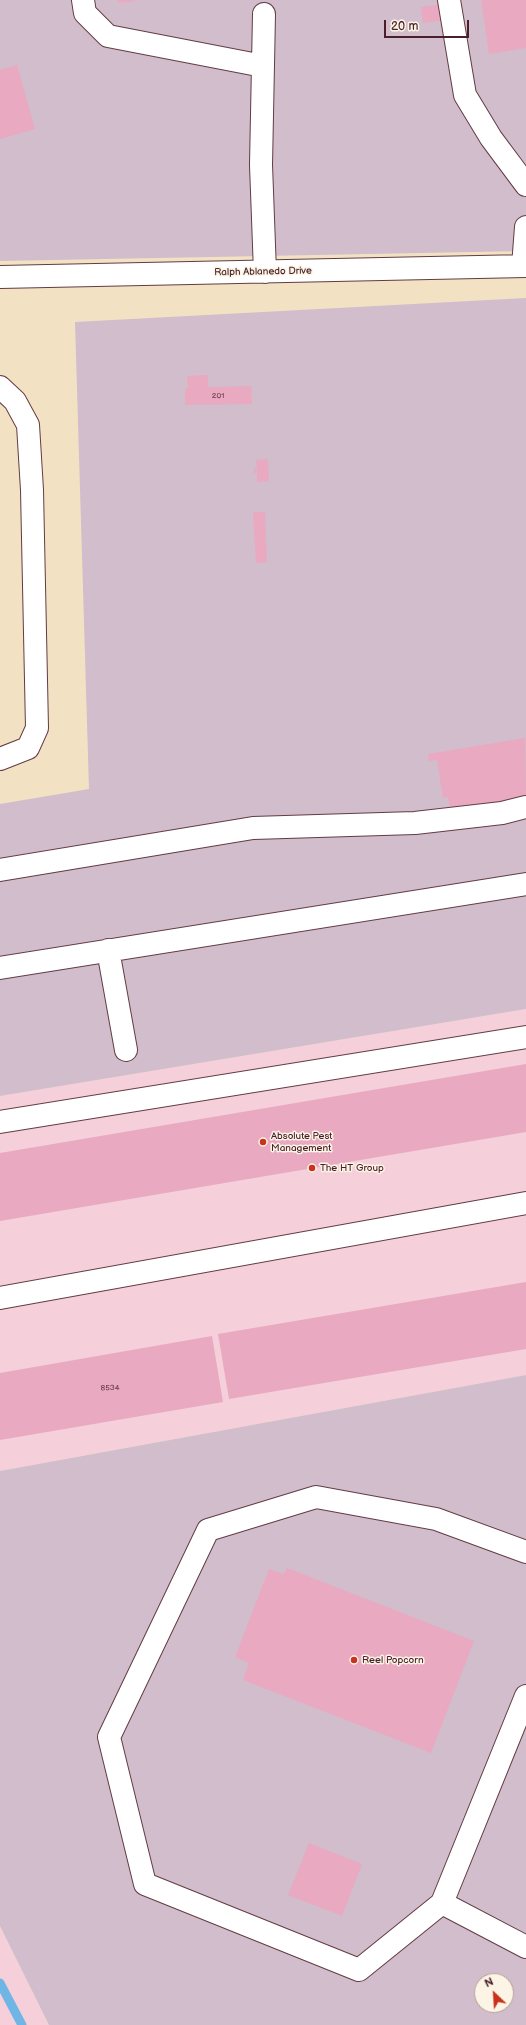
<!DOCTYPE html>
<style>
body{margin:0}
#map{position:relative;width:526px;height:2025px;overflow:hidden;background:#f3e1c4;font-family:"Balsamiq Sans",sans-serif}
canvas{display:block}
.north{position:absolute;left:474px;top:1973px;width:40px;height:40px;box-sizing:border-box;background:#fcf5e5;border:1px solid #b59f9b;border-radius:50%;rotate:335deg;font-size:11px;font-weight:700;line-height:16px;text-align:center;color:#4a1f2b}
.north::after{content:'';display:block;margin:auto;width:14px;height:18px;background:#c8321e;clip-path:polygon(50% 0,100% 100%,50% 72%,0 100%)}
.scale{position:absolute;left:384px;top:20px;width:85px;height:18px;box-sizing:border-box;border:2px solid #4a1f2b;border-top:0;padding-left:5px;font-size:12px;line-height:14px;white-space:nowrap;color:#4a1f2b;-webkit-text-stroke:3px #fcf5e5;paint-order:stroke}
</style>
<div id="map">
<canvas width="526" height="2025"></canvas>
<div class="north">N</div>
<div class="scale">20 m</div>
</div>
<script>
const context = document.querySelector('canvas').getContext('2d');
context.lineJoin = 'round';
function paint(path, color) {
  context.fillStyle = color;
  context.fill(path, 'evenodd');
}
function trace(path, color, width, dash) {
  context.strokeStyle = color;
  context.lineWidth = width;
  context.lineCap = dash ? 'butt' : 'round';
  context.setLineDash(dash || []);
  context.stroke(path);
}
function write(font, color, halo, rows, align = 'center') {
  context.font = font + ' "Balsamiq Sans",sans-serif';
  context.lineWidth = 3;
  context.setLineDash([]);
  context.textBaseline = 'middle';
  context.strokeStyle = halo;
  context.fillStyle = color;
  for (const [text, x, y, turn = 0] of rows) {
    context.save();
    context.translate(x, y);
    context.rotate((+turn || 0) * Math.PI / 180);
    context.textAlign = isNaN(turn) ? turn : align;
    if (halo) context.strokeText(text, 0, 0);
    context.fillText(text, 0, 0);
    context.restore();
  }
}
paint(new Path2D(`
 M526,1009V1375L0,1471V1096Z
 M0,1926L49,2025H0Z`), '#f5cfda');
paint(new Path2D(`
 M0,0H526V251L0,261Z
 M526,298V1009L0,1096V804L89,789L75,322Z
 M526,1375V2025H49L0,1926V1471ZM482,1981H506V2005H482Z`), '#d1bdcb');
trace(new Path2D(`
 M0,1983L22,2025`), '#6fb5e6', 9);
paint(new Path2D(`
 M118,0H135V1L118,3Z
 M481,0H526V48L489,54Z
 M444,4L446,20L423,23L421,7Z
 M17,65L35,129L0,139V70Z
 M208,375V387L251,386L252,404L185,405V388H188L187,376Z
 M268,459L269,481L257,482V473H254V468L257,469L256,460Z
 M253,512H265L267,562L256,563Z
 M525,738L526,798L450,810L448,797L443,798L437,760L429,761L428,754Z
 M526,1064V1132L0,1221V1153Z
 M526,1282V1349L229,1399L218,1334Z
 M212,1336L223,1402L0,1440V1373Z
 M287,1568L474,1641L431,1753L243,1680L249,1663L235,1657L269,1569L284,1574Z
 M309,1843L362,1864L342,1916L288,1895Z`), '#e9a9c1');
const minor = new Path2D(`
 M83,0L85,13L108,36L263,66
 M449,0L465,95L491,138L526,185
 M264,14L261,165L265,272
 M523,266L526,227
 M0,277L526,266
 M0,387L15,401L28,425L32,490L37,728L28,748L0,759
 M0,870L253,828L415,823L502,813L526,807
 M108,950L126,1050
 M0,968L526,884
 M0,1122L526,1037
 M0,1298L526,1203
 M526,1696L442,1903L526,1947
 M442,1903L359,1970L145,1884L109,1737L208,1530L316,1497L436,1519L526,1552`);
trace(minor, '#633c42', 24);
trace(minor, '#fff', 22);
for (const [x, y, r, color] of [
 [263,1142,4,"#c8321e"],
 [312,1168,4,"#c8321e"],
 [354,1660,4,"#c8321e"]
]) {
  const dot = new Path2D();
  dot.arc(x, y, r, 0, 2 * Math.PI);
  context.fillStyle = color;
  context.fill(dot);
  trace(dot, '#fcf5e5', 1.5);
}
write('8px', '#724250', null, [
 ["201",218,396],
 ["8534",110,1388]
]);
write('10px', '#4a1f2b', '#fcf5e5', [
 ["Ralph Ablanedo Drive",263,272,-1]
]);
write('10px', '#4a1f2b', '#fcf5e5', [
 ["Absolute Pest",271,1136],
 ["Management",271,1148],
 ["The HT Group",320,1168],
 ["Reel Popcorn",362,1660]
], 'left');
</script>
